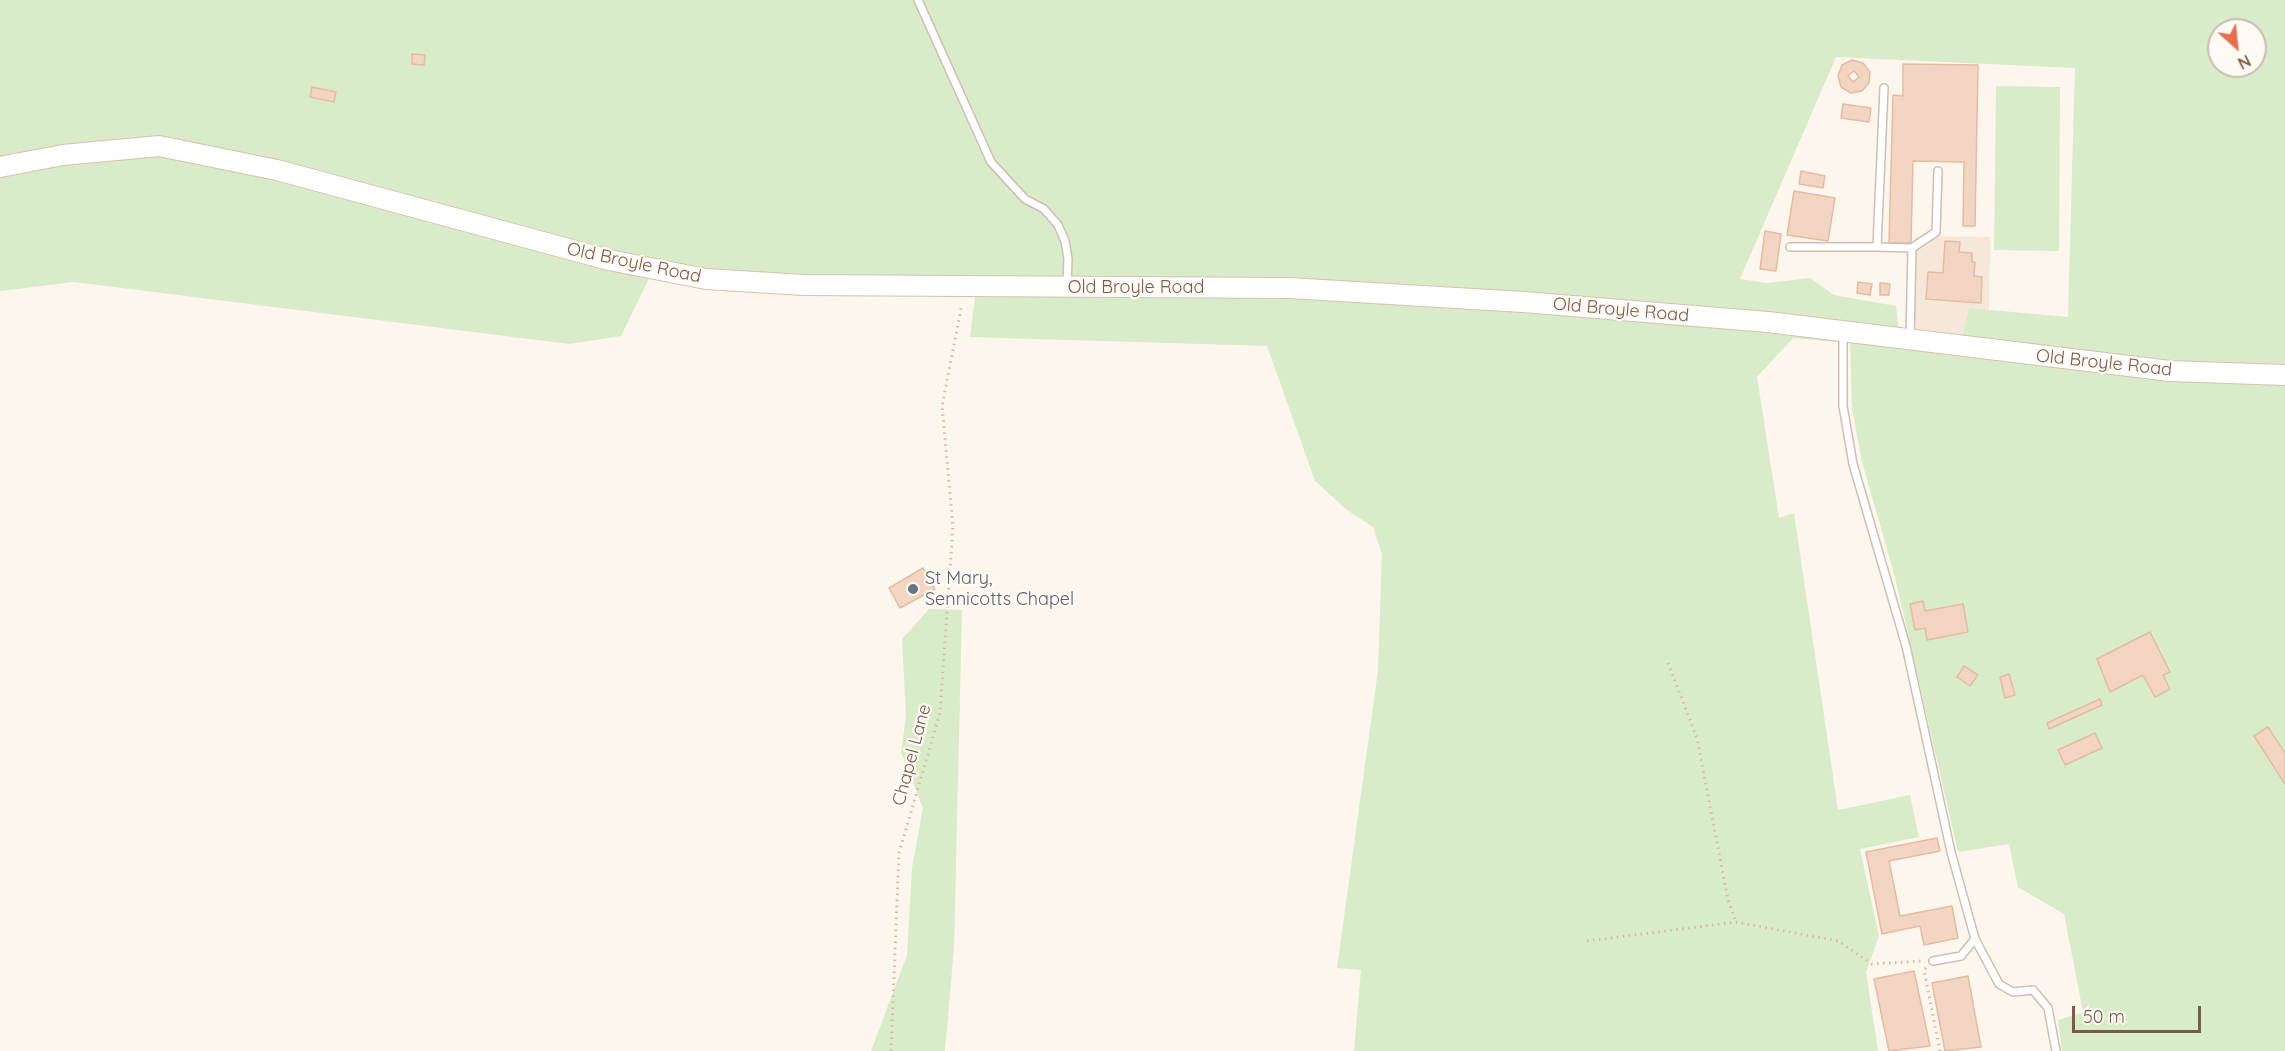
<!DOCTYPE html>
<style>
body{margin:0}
#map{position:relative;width:2285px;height:1051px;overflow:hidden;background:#fdf6ec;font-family:Quicksand,sans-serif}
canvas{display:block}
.north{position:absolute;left:2207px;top:18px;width:60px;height:60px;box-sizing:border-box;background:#fffaf3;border:2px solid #cabbb1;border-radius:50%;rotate:153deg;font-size:16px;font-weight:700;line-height:24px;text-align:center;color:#7a5c4d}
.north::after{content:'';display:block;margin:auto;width:21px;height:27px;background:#e76f51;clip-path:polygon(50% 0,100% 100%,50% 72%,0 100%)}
.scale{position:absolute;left:2072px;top:1006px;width:129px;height:27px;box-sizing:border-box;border:3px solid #7a5c4d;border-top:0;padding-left:8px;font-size:18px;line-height:21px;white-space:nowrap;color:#7a5c4d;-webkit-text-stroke:4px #fffaf3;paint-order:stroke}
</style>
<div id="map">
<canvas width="2285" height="1051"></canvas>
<div class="north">N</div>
<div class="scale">50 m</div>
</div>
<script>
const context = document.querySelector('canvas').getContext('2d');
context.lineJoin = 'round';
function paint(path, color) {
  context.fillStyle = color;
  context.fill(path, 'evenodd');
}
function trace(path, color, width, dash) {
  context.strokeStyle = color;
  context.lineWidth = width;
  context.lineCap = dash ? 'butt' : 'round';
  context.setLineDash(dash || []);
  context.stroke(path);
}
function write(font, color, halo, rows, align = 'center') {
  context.font = font + ' Quicksand,sans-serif';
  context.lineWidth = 4.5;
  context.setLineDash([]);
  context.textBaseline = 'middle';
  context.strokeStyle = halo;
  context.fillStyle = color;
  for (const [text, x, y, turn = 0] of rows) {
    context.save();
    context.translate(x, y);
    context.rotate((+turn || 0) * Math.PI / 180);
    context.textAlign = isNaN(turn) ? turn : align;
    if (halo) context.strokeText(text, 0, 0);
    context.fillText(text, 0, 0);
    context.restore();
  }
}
paint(new Path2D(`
 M1915,236L1990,237L1989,310L1969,308L1962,341L1911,336Z`), '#f5e8da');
paint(new Path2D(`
 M0,0H2285V1051H2062L2058,1020L2083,1012L2064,914L2018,887L2009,844L1958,852L1895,577L1862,462L1852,409L1850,343L1793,338L1757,377L1779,518L1794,513L1838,810L1910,795L1919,837L1860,849L1879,936L1866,972L1878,1051H1354L1361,970L1337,968L1378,670L1382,554L1373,527L1347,510L1315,481L1267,346L970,337L977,282L708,273L656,264L621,336L569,344L74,282L0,291ZM2219,30H2255V66H2219ZM1836,57L2075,68L2068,317L1969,308L1958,355L1901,349L1896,306L1834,295L1810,278L1767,283L1740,279Z
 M1996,86L2060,87L2059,251L1994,250Z
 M929,609L962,610L954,948L945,1051H871L907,955L912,868L923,808L901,752L906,716L902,639Z`), '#d8ecc9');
const building = new Path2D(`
 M412,54L425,55L424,65L412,64Z
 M1852,60L1863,63L1870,72L1869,83L1862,91L1851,93L1841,87L1838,76L1842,65ZM1854,71L1859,77L1853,82L1848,76Z
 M1903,64L1978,65L1975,226H1963L1964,162L1913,161L1911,243H1889L1893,95L1903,96Z
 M312,87L336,92L334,102L310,97Z
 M1843,104L1871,108L1869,122L1841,118Z
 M1801,171L1825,176L1823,188L1799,184Z
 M1794,191L1835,198L1828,241L1787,235Z
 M1765,231L1781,234L1776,271L1760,269Z
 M1945,241L1960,242L1959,252L1972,253V262H1975L1974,276L1982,277L1981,303L1926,299L1928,272L1943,273Z
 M1858,282L1872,284L1870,295L1857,293Z
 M1880,283L1890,284L1889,295H1880Z
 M923,568L935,589L900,608L889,588Z
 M1923,601L1925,611L1963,604L1968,632L1927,640L1925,628L1915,630L1910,604Z
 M2150,632L2170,672L2163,675L2170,689L2155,697L2143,675L2110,692L2097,659Z
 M1964,666L1978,675L1970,686L1957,677Z
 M2009,674L2015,695L2005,698L2000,677Z
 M2100,699L2102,705L2049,729L2047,723Z
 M2268,727L2285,753V784L2254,736Z
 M2095,733L2102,748L2065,765L2058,750Z
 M1937,838L1940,851L1889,861L1900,916L1952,906L1958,938L1924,945L1920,926L1882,934L1866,852Z
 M1914,971L1930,1046L1889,1051L1874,979Z
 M1968,976L1981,1047L1945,1051L1932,983Z`);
paint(building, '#f3d5c3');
trace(building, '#e6bba3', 1.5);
const service = new Path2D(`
 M918,0L991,162L1025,199L1044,209L1058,225L1065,241L1068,259L1067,285
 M1790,247H1877L1884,88
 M1877,247L1912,248L1936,232L1938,171
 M1843,333V406L1853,464L1906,646L1951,852L1975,939L1961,956L1933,961
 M1910,338L1912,248
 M1975,939L1999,984L2013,992L2033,990L2048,1008L2056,1051`);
const secondary = new Path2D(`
 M0,167L63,155L159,146L277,170L609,260L706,279L804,285L1289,288L1523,302L1768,322L2170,371L2285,375`);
trace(service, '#d1beb0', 10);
trace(secondary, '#d6c0b0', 22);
trace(new Path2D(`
 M1668,663L1697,738L1728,900L1736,922
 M1587,941L1736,922L1838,941L1872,964L1922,961
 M1926,968L1924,970L1940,1051
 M891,1051L899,853L940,713L953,526L942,406L962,304`), '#d9b8a5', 3, [1.5, 4.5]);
trace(service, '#fff', 7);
trace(secondary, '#fff', 20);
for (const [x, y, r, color] of [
 [913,589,6,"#6b7280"]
]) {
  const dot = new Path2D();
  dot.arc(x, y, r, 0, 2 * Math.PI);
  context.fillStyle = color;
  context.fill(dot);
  trace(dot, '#fffaf3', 2);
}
write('18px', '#7a5c4d', '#fffaf3', [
 ["Old Broyle Road",634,263,12],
 ["Old Broyle Road",1136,288],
 ["Old Broyle Road",1621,310,5],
 ["Old Broyle Road",2104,363,6],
 ["Chapel Lane",912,755,-75]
]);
write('18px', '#5b616d', '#fffaf3', [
 ["St Mary,",925,579],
 ["Sennicotts Chapel",925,600]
], 'left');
</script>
